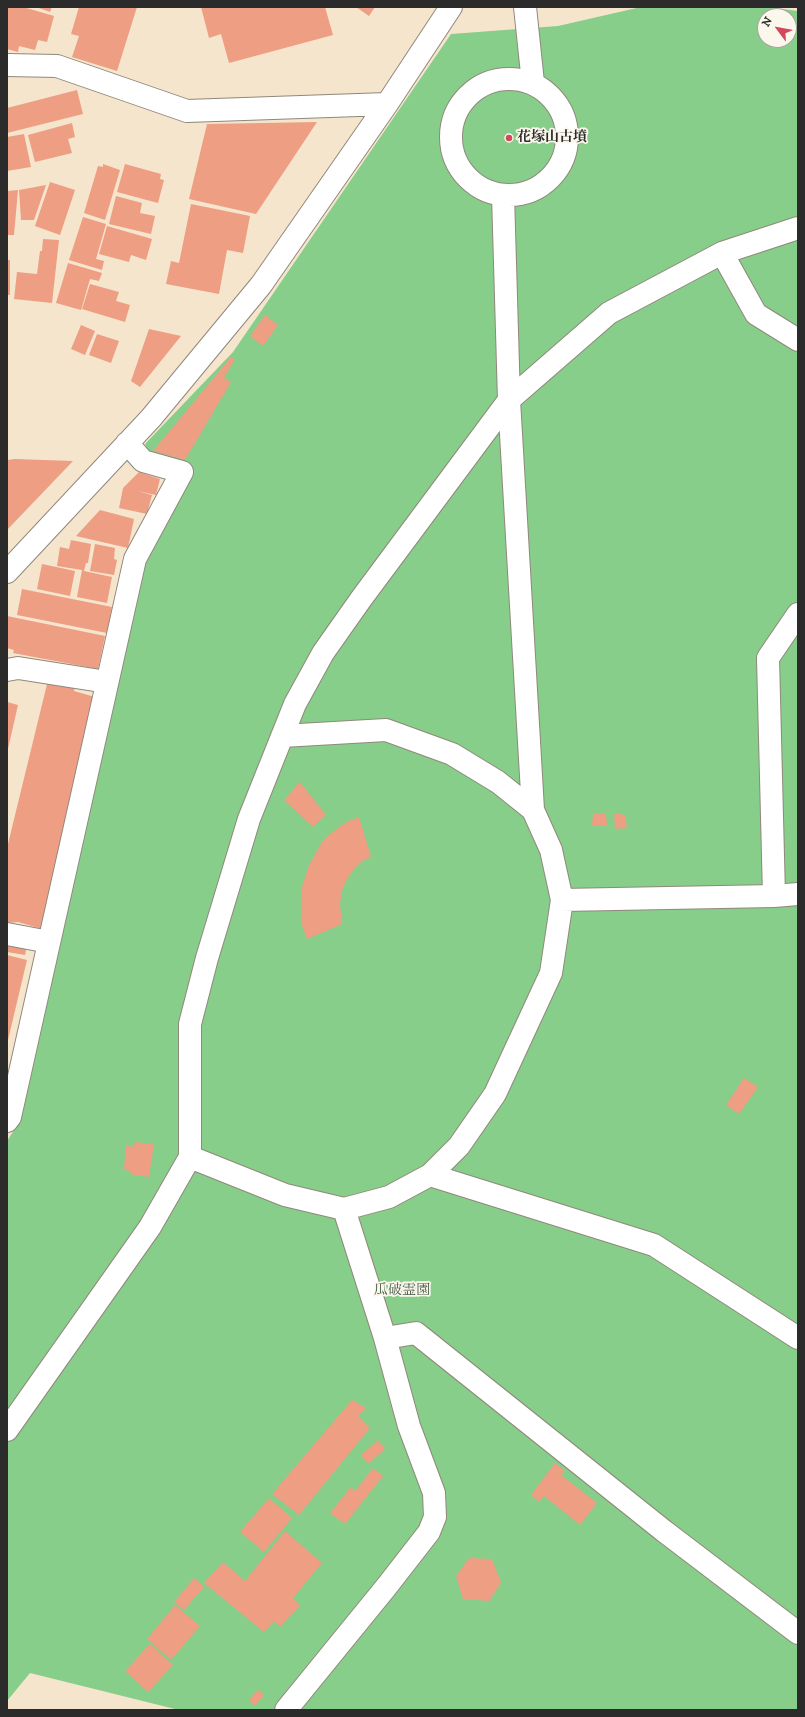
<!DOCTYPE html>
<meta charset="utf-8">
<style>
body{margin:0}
#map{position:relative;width:805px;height:1717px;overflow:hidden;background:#f5e5cd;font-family:"IM FELL DW Pica",serif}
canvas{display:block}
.frame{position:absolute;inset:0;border:8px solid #2b2b2b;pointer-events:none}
.north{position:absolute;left:757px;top:8px;width:40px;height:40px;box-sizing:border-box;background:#fbf7ec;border:1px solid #a8a59f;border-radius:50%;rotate:302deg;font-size:11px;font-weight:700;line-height:16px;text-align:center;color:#2b2b2b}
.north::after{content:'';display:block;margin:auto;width:14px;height:18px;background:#d1495b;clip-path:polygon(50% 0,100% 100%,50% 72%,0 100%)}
</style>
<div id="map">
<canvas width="805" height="1717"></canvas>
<div class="frame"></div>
<div class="north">N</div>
</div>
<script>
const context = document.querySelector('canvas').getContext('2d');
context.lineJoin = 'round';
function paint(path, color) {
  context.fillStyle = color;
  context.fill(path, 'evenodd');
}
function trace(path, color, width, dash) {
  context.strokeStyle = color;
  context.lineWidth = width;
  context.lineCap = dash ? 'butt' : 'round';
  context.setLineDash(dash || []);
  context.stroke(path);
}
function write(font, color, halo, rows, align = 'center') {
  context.font = font + ' "IM FELL DW Pica","Noto Serif JP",serif';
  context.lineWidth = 3.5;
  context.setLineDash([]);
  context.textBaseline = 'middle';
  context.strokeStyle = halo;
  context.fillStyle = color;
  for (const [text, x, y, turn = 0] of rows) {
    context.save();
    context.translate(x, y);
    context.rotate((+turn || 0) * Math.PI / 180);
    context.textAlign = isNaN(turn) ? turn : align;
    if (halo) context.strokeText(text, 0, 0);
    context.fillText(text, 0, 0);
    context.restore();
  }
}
paint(new Path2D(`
 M641,7H767L798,11V1710H179L30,1673L7,1701V1141L20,1121L144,564L192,469L151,458L145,444L233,352L451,34L558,26ZM765,16H789V40H765Z`), '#87ce8a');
paint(new Path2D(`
 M7,7H23L54,16L47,42L38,40L35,50L19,46L18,52L7,49Z
 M36,7H52L50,12Z
 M79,7H137L117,71L72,57L79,36L71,34Z
 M201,7H325L333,35L229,63L221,34L209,38Z
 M356,7H375L369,16Z
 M77,90L83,114L7,133V108Z
 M317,122L256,214L189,199L207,124Z
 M72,123L75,137L68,139L72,153L35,162L28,135Z
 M24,134L31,167L7,171V137Z
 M103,164L120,170L105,220L84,213L98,166L103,167Z
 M125,164L161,174L160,179L164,180L158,203L117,192Z
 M50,182L75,190L60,235L35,226Z
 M46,185L34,220H21L19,190Z
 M18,190L14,235H7V191Z
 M116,196L142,203L140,213L155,216L151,234L109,224Z
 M191,204L250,216L243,253L227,250L219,294L166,284L171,261L179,263Z
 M83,217L106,224L96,259L104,261L102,270L69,260Z
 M107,226L152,239L146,260L131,255L129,262L99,254Z
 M43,239L59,240L52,303L14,299L17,272L37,274L40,251H42Z
 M7,260H10V295H7Z
 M68,263L102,273L99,281L90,279L81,310L56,303Z
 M90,284L119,292L116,301L130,305L125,322L82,309Z
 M265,315L278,325L263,346L250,336Z
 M81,325L95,331L85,355L71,349Z
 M149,329L181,336L140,387L131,381Z
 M97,334L119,341L111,363L89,355Z
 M231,357L235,359L224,378L231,382L185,460L153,451Z
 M15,459L73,461L7,530V460Z
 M139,472L160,479L156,495L137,491L152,495L147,514L119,508L123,488Z
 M100,510L134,519L128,548L76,536Z
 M71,540L91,544L88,563H86L84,571L112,577L107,603L77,597L82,570L57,566L60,547L69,549Z
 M95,544L115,548L114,559L117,560L114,575L90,571Z
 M42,564L75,571L70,596L37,589Z
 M22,589L112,607L107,633L17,615Z
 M7,616L105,636L98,669L13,653L14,650L7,648Z
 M48,680L75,685L74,691L95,697L42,929L18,922L7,923V848Z
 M7,702L18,705L8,749H7Z
 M300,782L326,815L313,827L284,800Z
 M614,813L625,815L627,828L615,829Z
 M593,814H606L607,826L592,825Z
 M359,817L371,857L362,861L354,869L347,879L342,890L340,904L342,924L307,939L302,925L301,902L302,887L309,865L322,842L330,834L346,822Z
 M7,936L28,940L25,955L7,952Z
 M7,955L27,960L8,1040H7Z
 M744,1078L758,1087L739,1114L726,1105Z
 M135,1142L154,1144L149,1177L130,1174V1171L124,1169L126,1145L133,1147Z
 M352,1400L366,1408L358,1416L370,1428L299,1515L272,1494Z
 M378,1440L385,1449L368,1464L361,1455Z
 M555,1463L565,1471L561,1475L597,1503L580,1525L544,1496L539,1502L531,1495Z
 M373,1468L383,1476L345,1524L330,1513L351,1487L355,1491Z
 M269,1498L292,1518L264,1552L240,1532Z
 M285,1531L322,1563L293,1598L300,1606L280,1627L274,1621L264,1632L204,1583L223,1562L245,1581Z
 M469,1558L492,1559L501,1583L489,1601L463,1599L456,1576Z
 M194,1578L204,1587L184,1610L174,1602Z
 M175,1605L200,1626L171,1660L147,1639Z
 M150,1644L173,1665L148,1692L125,1671Z
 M258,1690L264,1695L255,1706L249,1700Z`), '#ed9e83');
const minor = new Path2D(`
 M525,7L533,83
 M7,65L57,66L187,111L387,104
 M451 137a58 58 0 1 1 116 0a58 58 0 1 1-116 0Z
 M722,253L756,314L798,340
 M7,572L151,418L261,285L387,104L451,7
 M7,670L18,668L107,682
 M282,736L386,730L452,754L498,782L533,810
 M774,896L768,658L798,614
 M562,900L774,896L798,894
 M7,934L49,942
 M7,1121L10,1117L135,559L182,472L143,461L127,443
 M190,1157L285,1195L344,1209L389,1197L430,1175L459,1146L495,1094L551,973L562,900L551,850L533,810L509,400L503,195
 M430,1175L654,1245L798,1338
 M385,1338L416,1333L664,1531L798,1633
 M7,1430L150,1227L190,1157V1024L207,958L249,819L295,704L323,653L361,599L509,400L609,313L722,253L798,228
 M286,1710L387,1586L429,1532L435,1517L434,1493L409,1426L385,1338L344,1209`);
trace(minor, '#90887c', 24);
trace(minor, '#fff', 22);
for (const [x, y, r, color] of [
 [509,138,4,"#d1495b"]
]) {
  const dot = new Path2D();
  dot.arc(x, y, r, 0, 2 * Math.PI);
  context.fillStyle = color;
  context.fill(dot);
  trace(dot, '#fbf7ec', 1.5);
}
write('bold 14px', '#2b2b2b', '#fbf7ec', [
 ["花塚山古墳",517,138]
], 'left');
write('14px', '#475c48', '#fbf7ec', [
 ["瓜破霊園",402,1291]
]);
</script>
